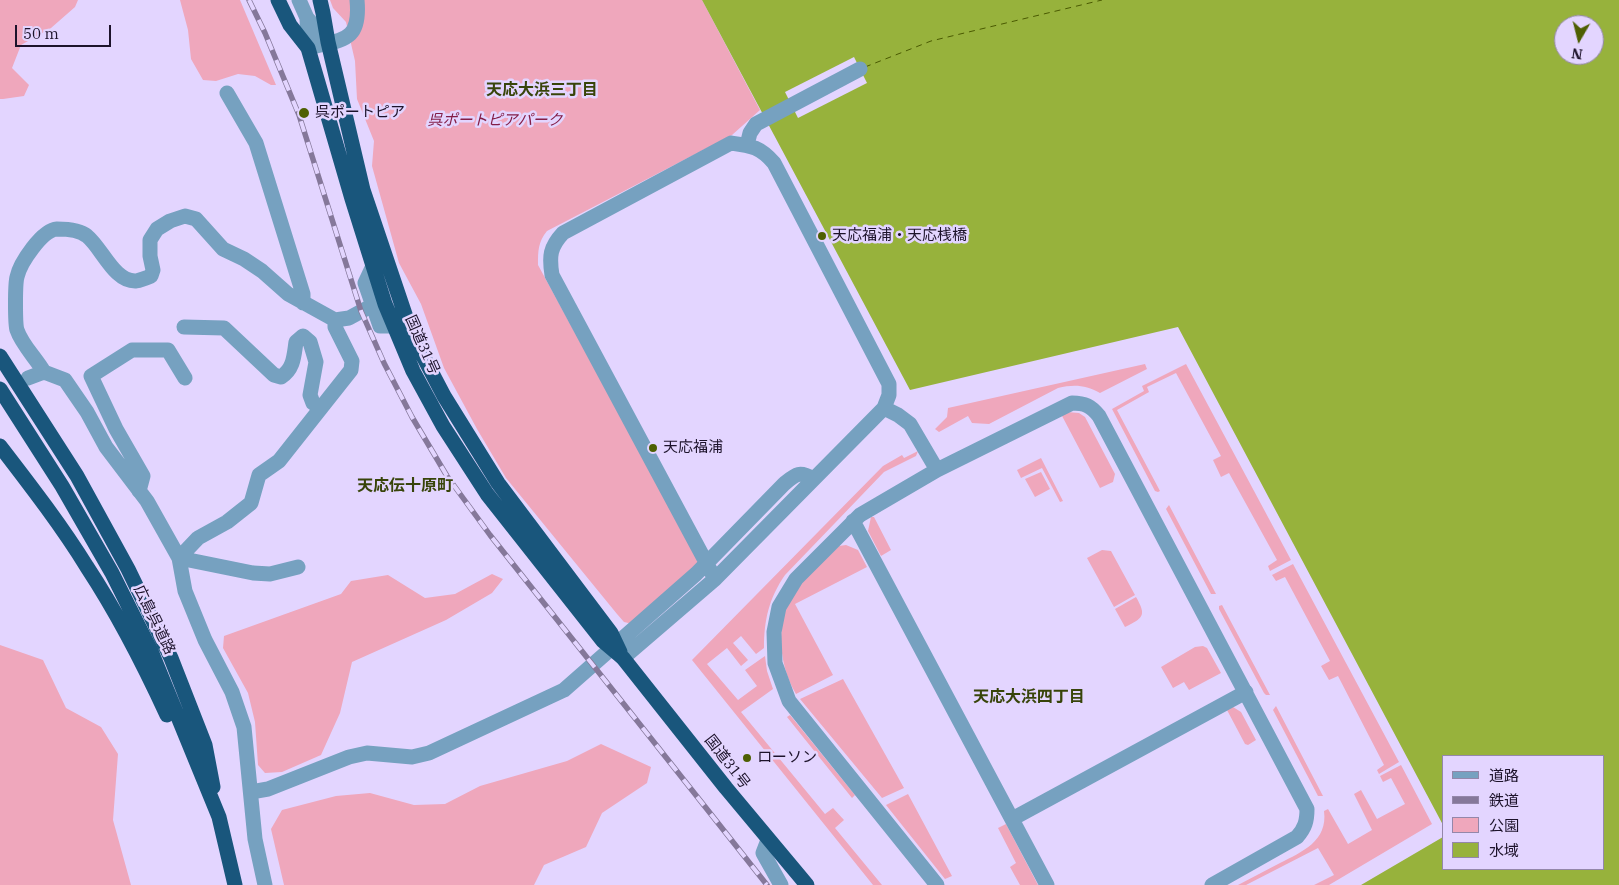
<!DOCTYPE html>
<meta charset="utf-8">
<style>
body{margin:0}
#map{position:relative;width:1619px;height:885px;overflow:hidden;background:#e3d5ff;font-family:"IBM Plex Serif","Noto Sans JP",serif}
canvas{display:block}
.legend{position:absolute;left:1442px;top:755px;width:162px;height:115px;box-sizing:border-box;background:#e3d5ff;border:1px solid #9487aa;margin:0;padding:6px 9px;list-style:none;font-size:15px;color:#1d132b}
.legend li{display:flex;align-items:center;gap:10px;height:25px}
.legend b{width:25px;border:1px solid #9487aa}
.north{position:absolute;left:1554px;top:15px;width:50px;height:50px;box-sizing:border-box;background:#e3d5ff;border:1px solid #9487aa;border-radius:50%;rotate:188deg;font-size:14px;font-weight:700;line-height:20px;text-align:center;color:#1d132b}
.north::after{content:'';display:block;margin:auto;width:18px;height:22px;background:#4e5f03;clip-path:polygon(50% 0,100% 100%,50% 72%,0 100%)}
.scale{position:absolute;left:15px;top:25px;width:96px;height:22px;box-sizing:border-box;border:2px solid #1d132b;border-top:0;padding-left:6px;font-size:15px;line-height:18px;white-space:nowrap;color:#1d132b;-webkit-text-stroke:4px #e3d5ff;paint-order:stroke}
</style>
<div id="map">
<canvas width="1619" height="885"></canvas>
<ul class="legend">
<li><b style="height:6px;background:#76a1c0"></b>道路</li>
<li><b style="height:6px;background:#85789a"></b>鉄道</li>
<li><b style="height:14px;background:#efa7bc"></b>公園</li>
<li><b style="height:14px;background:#97b23c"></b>水域</li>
</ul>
<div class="north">N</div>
<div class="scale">50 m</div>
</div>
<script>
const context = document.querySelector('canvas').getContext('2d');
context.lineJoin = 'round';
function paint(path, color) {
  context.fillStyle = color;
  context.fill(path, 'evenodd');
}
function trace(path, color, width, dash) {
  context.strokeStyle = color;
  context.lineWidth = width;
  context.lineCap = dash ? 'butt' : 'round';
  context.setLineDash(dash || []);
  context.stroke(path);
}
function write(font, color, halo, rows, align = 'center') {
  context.font = font + ' "IBM Plex Serif","Noto Sans JP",serif';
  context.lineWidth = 5;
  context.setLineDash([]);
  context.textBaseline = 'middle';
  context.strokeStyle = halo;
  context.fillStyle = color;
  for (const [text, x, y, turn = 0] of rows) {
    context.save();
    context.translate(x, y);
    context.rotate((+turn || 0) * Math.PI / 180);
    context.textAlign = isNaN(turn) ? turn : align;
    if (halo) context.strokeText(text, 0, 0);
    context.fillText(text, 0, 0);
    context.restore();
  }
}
paint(new Path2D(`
 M0,0H78L75,7L51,28L21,45L12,68L29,85L24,96L3,99H0Z
 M180,0H240L276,85H271L255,76L238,74L216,81L203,80L191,59L188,30Z
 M330,0H702L760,110L732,135L547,231C538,242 538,251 538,265L698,558L697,569L633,624L624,622L617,614L506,478L477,429L444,368L421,304L399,263L372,166L374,141L357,99L355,61L346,22L333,8Z
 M1145,364L1147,369L1100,393C1086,385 1074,384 1058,388L989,424L972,423L968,416L939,432L935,429L947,417L948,408Z
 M1186,364L1291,560L1270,571L1268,566L1277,560L1229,473L1221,477L1213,460L1221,456L1176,373L1147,387L1149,392L1117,410L1160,491L1158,492L1155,491L1112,409L1144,391L1142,386Z
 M1067,412L1079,413L1085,417L1115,474L1113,482L1100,488L1061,414Z
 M918,451L916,456L884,472L785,575C769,598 764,620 764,648L756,654L741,636L733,643L748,660L741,666L727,648L707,664L738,700L757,686L745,670L765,656L767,671L773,689L741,712L825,814L833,808L844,820L835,828L882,885H873L692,660L883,466L902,455L904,458Z
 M1041,458L1063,501L1060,502L1042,468L1021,478L1017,470Z
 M1041,472L1050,489L1035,497L1025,479Z
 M1169,505L1216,594H1211L1166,509Z
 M871,517H874L891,550L881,556L868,531Z
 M846,545L858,550L867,567L795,604L833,675L796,694C777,662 774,614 800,584C812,571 826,559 839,546Z
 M1102,550L1111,551L1135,595L1114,607L1087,558Z
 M1293,564L1399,762L1379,774L1377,770L1384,765L1338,676L1329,680L1321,666L1330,661L1285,577L1276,581L1272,575Z
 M492,574L503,579L492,593L446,620L352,662L340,713L321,755L282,772L265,773L258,765L255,722L248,693L223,648L224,636L341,594L351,581L388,575L425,598L455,594Z
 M1136,597C1147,616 1143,618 1125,627L1115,609Z
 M1222,605L1270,695H1266L1264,693L1219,609V606Z
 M0,645L43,660L66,708L101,727L118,754L113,820L131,885H0Z
 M1203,646L1207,648L1221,673L1189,690L1184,682L1173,688L1161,667L1195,647Z
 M843,679L904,788L882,798L800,699Z
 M1276,706L1323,796H1318L1273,710Z
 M1233,707L1241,712L1256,740L1248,745L1245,744L1227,710Z
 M790,715L855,795L852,798L787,717Z
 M601,744L651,767L647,783L602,813L586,847L544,865L534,885H284L271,829L282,810L336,796L370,793L414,805L445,804L480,786L567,761Z
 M1401,765L1432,824L1329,885H1314L1334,875L1318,848L1246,885H1238C1252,878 1266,870 1280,863C1302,852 1328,841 1324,811L1328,809L1348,844L1372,830L1354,794L1361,790L1377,819L1405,804L1391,778L1383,782L1380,776Z
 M908,794L952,876L945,879L886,805Z
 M1006,824L1038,885H1020L1010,867L1016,863L998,828Z`), '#efa7bc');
paint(new Path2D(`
 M702,0H1619V885H1361L1443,837V869H1603V756H1443V825L1178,327L910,390ZM1564,25H1594V55H1564Z`), '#97b23c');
paint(new Path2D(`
 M854,57L867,83L798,118L785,92Z`), '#e3d5ff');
trace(new Path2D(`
 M865,67L931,41L1102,0`), '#4a5a01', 1, [6, 5]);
trace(new Path2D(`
 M299,0L307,18L328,42
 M307,18L308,48C342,39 361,43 357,0
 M227,93L256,143L303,294V303
 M747,145L750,133L756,124L860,69
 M373,266L365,283L380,326H394
 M184,327L224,328L274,375L281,377C294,369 294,355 296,342L303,336L310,342L316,362L310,395L313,403L320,408
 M44,372C36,358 22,345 17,330C15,324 15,284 17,277C20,263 42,230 57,229C66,229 80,230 87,236C102,248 114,282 136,281C141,280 146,278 151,276L153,270L150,256V240L157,229L170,221L185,216L196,219L223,249L244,259L262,271L288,294L335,320L349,318L373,305
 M28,378L44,372L65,380L87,412L106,447L147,501L179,558L185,591L205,640L232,692L244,727L255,839L265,885
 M884,408L898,415L910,424L937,470
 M139,491L143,476L116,429L91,376L132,350H168L185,378
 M853,521L1047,885
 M179,558L198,538L227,522L251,503L259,475L279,461L351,370L352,361L335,327V320
 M179,558L253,573L270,574L298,567
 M623,658L715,579L884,408L889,395V384L774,163C760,147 752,146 731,143L563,233C550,247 549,256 552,275L715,579
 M251,792L268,789L349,757L367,753L412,757L429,753L564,690L696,574L784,484C795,475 799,470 813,479
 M1012,819L1246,692
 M768,840L763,853L781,885
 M937,885L789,701L775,663L774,632L779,607L796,579L860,515L937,470L1072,403C1085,403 1091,406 1099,416L1307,809C1307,821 1305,828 1297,837L1212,885`), '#76a1c0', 15);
trace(new Path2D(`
 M278,0L290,25L308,48L352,199L385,304L413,371L443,426L487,494L603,641L623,658L726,788L807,885
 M320,0L323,13L328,42L363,190L412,335L444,396L498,483L611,633L620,652
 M0,356L77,476L128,569L171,658L205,745L213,787
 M0,389L62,486L112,573L151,651L219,817L235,885
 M0,446C30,485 61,525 87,567C118,614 144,665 167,715`), '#19567c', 15);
const rail = new Path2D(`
 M249,0L265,33L299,115L361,311L384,363L412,417L447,476L490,535L767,885`);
trace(rail, '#85789a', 5.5);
trace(rail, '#e3d5ff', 4, [11]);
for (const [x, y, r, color] of [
 [304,113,6,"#4e5f03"],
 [822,236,5,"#4e5f03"],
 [653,448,5,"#4e5f03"],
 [747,758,5,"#4e5f03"]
]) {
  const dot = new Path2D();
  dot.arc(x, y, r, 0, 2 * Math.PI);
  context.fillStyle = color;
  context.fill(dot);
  trace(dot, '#e3d5ff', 2);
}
write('15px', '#1d132b', '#e3d5ff', [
 ["呉ポートピア",315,113],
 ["天応福浦・天応桟橋",832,236],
 ["天応福浦",663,448],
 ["ローソン",757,758]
], 'left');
write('italic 15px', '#831d47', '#e3d5ff', [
 ["呉ポートピアパーク",495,121]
]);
write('15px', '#1d132b', '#e3d5ff', [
 ["国道31号",422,345,66],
 ["広島呉道路",154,620,64],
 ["国道31号",727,762,52]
]);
write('bold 16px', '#38440a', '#e3d5ff', [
 ["天応大浜三丁目",542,90],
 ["天応伝十原町",405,486],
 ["天応大浜四丁目",1029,697]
]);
</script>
